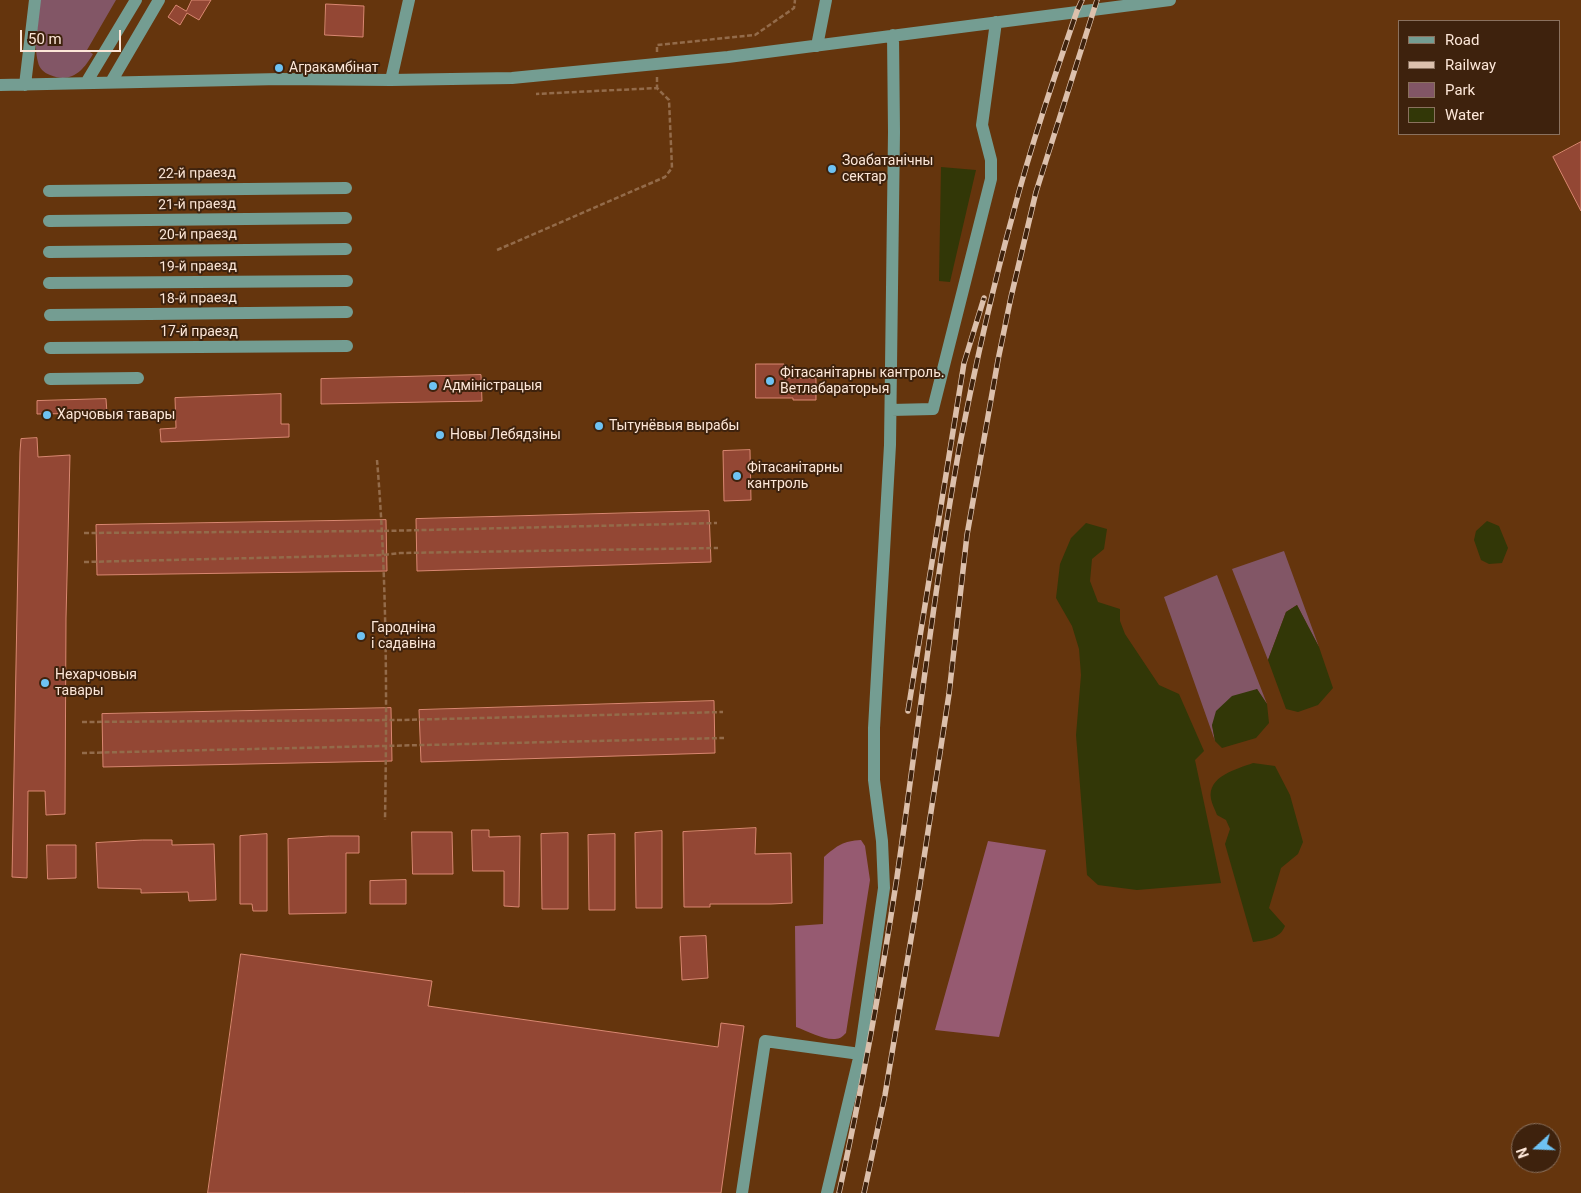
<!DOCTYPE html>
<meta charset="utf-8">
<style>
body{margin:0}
#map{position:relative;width:1581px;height:1193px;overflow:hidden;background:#65350d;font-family:Roboto,sans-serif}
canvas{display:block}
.legend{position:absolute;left:1398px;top:20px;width:162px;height:115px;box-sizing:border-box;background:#3e220d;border:1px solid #8a715e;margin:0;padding:6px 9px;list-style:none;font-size:15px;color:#fde7d8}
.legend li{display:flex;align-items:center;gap:10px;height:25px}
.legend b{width:25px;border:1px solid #8a715e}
.north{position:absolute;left:1511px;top:1123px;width:50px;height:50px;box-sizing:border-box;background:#3e220d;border:1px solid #8a715e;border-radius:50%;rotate:250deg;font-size:14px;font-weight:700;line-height:20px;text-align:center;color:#fde7d8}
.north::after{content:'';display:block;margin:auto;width:18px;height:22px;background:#6ec2f3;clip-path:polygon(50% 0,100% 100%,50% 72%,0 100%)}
.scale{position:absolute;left:20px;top:30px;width:101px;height:22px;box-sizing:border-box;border:2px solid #fde7d8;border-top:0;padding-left:6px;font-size:15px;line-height:18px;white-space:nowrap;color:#fde7d8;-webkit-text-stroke:4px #3e220d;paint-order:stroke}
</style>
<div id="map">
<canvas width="1581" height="1193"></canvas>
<ul class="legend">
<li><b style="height:6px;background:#749d92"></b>Road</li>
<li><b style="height:6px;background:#dcc0ac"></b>Railway</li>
<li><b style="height:14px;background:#825666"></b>Park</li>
<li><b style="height:14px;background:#323707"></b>Water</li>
</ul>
<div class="north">N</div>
<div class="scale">50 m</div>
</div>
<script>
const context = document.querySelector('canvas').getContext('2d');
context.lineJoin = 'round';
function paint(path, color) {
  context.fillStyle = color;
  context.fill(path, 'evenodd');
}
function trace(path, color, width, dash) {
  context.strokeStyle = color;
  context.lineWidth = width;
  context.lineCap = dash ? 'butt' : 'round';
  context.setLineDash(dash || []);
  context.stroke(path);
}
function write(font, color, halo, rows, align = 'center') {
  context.font = font + ' Roboto,sans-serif';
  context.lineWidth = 4;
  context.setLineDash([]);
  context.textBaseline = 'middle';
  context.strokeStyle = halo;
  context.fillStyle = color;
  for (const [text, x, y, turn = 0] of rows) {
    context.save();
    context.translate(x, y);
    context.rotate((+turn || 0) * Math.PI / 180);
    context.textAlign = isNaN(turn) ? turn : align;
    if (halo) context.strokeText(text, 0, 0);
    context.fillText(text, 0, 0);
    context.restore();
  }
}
paint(new Path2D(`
 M40,0H116L87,50L93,54C83,71 71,84 50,75C44,73 39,68 38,62C33,44 39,18 40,0Z
 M1284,551L1319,647L1297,605L1286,612L1268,660L1232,569Z
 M1217,575L1267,704L1257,689L1212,725L1215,741L1164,597Z`), '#825666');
paint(new Path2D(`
 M861,840L865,846L870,880L846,1033C843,1036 840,1039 835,1039C824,1040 807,1031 796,1027L795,926L823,924L824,857C838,845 843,841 861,840Z
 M988,841L1046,850L999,1037L935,1030Z`), '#965a71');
paint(new Path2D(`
 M941,167L976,170L950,282L939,281Z
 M1487,521L1499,526L1508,548L1502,563L1489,564L1481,560L1474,540L1476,531Z
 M1086,523L1107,529L1104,549L1092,559L1090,581L1098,602L1120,609V621L1125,634L1159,685L1179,694L1204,751L1195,760L1221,883L1137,890L1098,885L1087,875L1076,735L1081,675L1079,649L1072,626L1056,598L1060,564L1071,538Z
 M1297,605L1319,647L1333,688L1318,705L1298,712L1286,709L1268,660L1286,612Z
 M1257,689L1267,704L1269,723L1256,738L1222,748L1215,741L1212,725L1216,711L1232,696Z
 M1253,763L1275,766L1290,795L1303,842L1298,854L1281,868L1269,908L1285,926C1280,939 1266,940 1253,942L1225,844L1230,829L1226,820L1217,815C1215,810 1212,804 1211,799C1207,776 1237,769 1253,763Z`), '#323707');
const building = new Path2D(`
 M192,0H211L199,20L187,13L180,25L168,17L176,5L186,11Z
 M326,4L364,6L363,37L325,35Z
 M1581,142V211L1553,157Z
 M756,364H784V378H816V400H793V398H756Z
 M481,375L482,401L321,404V379Z
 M281,394V424H289V437L161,442L160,429L176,428L175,398Z
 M106,399L107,413L37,414V401Z
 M37,438L38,457L70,455L66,618L65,814L46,815L45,791H28L27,878L12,877L20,452L21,439Z
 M750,450L751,500L724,501L723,451Z
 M709,511L711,562L417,571L416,519Z
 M386,520L387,571L97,575L96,525Z
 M714,701L715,753L421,762L419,710Z
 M391,708L392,761L103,767L102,714Z
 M756,828L755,854L791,853L792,903L771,904H710V907H684L683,832Z
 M472,830H489V837L520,836L519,907L504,906V871H473Z
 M662,831V908H636L635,833Z
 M412,832H452L453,874H413Z
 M568,833V909H542L541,834Z
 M267,834V911H253L252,904H240V836Z
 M615,834V910H589L588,835Z
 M330,836H359V853H346V913L289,914L288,839Z
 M143,840H172V845L214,844L216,900L189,901L188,892L141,893V889L98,888L96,843Z
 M47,845H76V878L48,879Z
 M406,880V904H370V881Z
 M706,936L708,978L682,980L680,937Z
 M241,954L432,981L428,1006L718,1047L721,1023L744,1026L721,1193H208Z`);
paint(building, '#934734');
trace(building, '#d98771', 1);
trace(new Path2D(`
 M657,52V45L755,35L794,8L795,0
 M657,77V88
 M497,250L665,177L672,168L669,100L657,88L536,94
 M377,460C387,579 387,700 385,820
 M84,533L383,531L717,523
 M84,562L383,555L400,553L718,548
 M82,722L401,720L723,712
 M82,753L724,738`), '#936b4a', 2.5, [5, 2.5]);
trace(new Path2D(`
 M817,46L826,0
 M391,80L409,0
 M111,82L159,0
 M86,83L136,0
 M0,85L280,79L391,80L512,78L728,57L1170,0
 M25,85L35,0
 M49,191L346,188
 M49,221L346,218
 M49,252L346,249
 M49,283L347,281
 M50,315L347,312
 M50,348L347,346
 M50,379L138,378
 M891,410L933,409L991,179V160L982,125L996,22
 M742,1193L765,1041L860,1054
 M827,1193L860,1054L884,888L882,841L874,780V728L890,445L894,132L893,35`), '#749d92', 12);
const rail = new Path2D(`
 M908,711L964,363L984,298
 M839,1193C862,1088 881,983 897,877C918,732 934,588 960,444C975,367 992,290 1013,214C1031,145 1054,78 1077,11L1082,0
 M864,1193L885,1095L918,897L949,694L967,535L998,360L1011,297L1036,192L1097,0`);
trace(rail, '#dcc0ac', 5.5);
trace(rail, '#3e220d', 4, [11]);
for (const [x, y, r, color] of [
 [279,68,5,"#6ec2f3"],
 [832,169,5,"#6ec2f3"],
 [770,381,5,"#6ec2f3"],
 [433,386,5,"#6ec2f3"],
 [47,415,5,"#6ec2f3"],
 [599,426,5,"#6ec2f3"],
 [440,435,5,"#6ec2f3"],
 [737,476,5,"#6ec2f3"],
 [361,636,5,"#6ec2f3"],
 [45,683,5,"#6ec2f3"]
]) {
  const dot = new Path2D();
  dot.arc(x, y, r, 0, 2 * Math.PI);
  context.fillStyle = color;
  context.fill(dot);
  trace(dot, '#3e220d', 2);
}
write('14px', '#fde7d8', '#3e220d', [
 ["Агракамбінат",289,68],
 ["Зоабатанічны",842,161],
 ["сектар",842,177],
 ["Фітасанітарны кантроль.",780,373],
 ["Ветлабараторыя",780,389],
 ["Адміністрацыя",443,386],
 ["Харчовыя тавары",57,415],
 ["Тытунёвыя вырабы",609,426],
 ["Новы Лебядзіны",450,435],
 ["Фітасанітарны",747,468],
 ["кантроль",747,484],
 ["Гародніна",371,628],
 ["і садавіна",371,644],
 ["Нехарчовыя",55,675],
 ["тавары",55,691]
], 'left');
write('14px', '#fde7d8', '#3e220d', [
 ["22-й праезд",197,174,-1],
 ["21-й праезд",197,205,-1],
 ["20-й праезд",198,235,-1],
 ["19-й праезд",198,267,-1],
 ["18-й праезд",198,299,-1],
 ["17-й праезд",199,332]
]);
</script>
